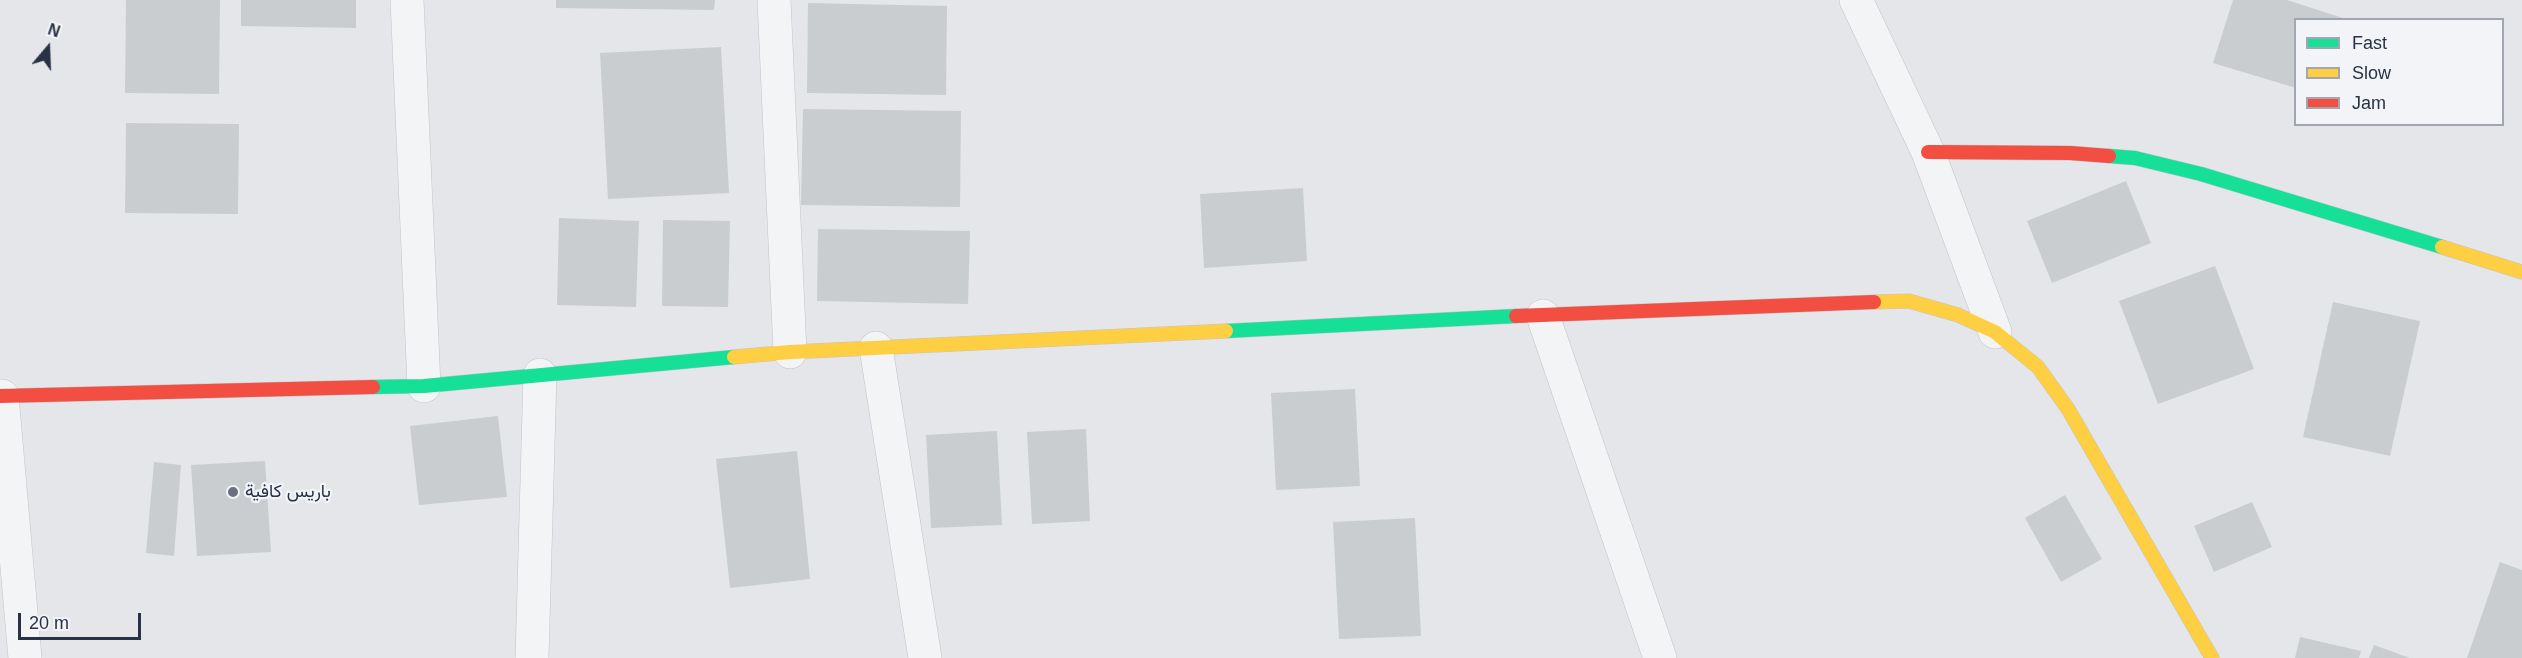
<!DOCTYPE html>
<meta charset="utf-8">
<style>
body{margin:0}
#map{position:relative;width:2522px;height:658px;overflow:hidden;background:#e4e6e9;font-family:Helvetica,sans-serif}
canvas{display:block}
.legend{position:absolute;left:2294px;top:18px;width:210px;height:108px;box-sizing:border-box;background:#f2f4f8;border:2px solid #a1a6b0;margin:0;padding:8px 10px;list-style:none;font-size:18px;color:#283145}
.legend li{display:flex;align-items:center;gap:12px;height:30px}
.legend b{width:30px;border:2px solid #a1a6b0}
.north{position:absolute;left:18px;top:18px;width:60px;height:60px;-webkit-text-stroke:4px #f2f4f8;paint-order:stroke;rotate:19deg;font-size:16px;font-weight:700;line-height:24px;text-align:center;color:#283145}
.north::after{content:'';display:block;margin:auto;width:21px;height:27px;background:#283145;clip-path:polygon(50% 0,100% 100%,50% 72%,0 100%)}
.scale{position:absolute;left:18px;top:613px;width:123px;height:27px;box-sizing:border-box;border:3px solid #283145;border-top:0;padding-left:8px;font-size:18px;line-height:21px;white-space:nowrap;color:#283145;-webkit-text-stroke:4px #f2f4f8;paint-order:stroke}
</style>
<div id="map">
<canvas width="2522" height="658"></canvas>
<ul class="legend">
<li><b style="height:8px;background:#16e098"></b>Fast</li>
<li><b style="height:8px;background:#ffcf43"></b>Slow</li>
<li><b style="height:8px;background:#f24e42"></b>Jam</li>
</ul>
<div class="north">N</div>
<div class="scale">20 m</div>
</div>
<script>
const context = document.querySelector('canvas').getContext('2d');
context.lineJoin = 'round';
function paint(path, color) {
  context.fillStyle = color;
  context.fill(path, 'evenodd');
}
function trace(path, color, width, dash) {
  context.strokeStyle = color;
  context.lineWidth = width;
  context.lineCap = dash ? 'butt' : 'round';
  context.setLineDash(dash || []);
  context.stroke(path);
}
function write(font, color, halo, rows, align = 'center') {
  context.font = font + ' Helvetica,Vazirmatn,sans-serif';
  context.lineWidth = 4.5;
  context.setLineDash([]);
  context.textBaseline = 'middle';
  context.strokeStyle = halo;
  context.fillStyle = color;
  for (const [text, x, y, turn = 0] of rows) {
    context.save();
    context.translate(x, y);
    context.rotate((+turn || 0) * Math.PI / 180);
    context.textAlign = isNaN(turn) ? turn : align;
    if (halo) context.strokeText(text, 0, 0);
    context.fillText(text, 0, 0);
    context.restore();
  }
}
paint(new Path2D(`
 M126,0H220L219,94L125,93Z
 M241,0H356V28L241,26Z
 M556,0H715L714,10L556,8Z
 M2233,0H2287L2349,20H2296V88L2213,63Z
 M808,3L947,6L946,95L807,93Z
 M721,47L729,193L608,199L600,53Z
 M803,109L961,111L960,207L801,205Z
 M126,123L239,124L238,214L125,213Z
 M2126,181L2151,243L2052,283L2027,221Z
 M1303,188L1307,261L1204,268L1200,194Z
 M559,218L639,221L636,307L557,305Z
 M663,220L730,221L728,307L662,306Z
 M818,229L970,231L968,304L817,301Z
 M2215,266L2254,369L2158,404L2119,301Z
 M2333,302L2420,321L2390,456L2303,437Z
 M1355,389L1360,486L1276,490L1271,393Z
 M498,416L507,497L419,505L410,426Z
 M1086,429L1090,521L1032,524L1027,432Z
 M997,431L1002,525L931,528L926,435Z
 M797,451L810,579L730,588L716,459Z
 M265,461L271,552L197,556L191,465Z
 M154,462L181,465L174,556L146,553Z
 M2065,495L2102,559L2061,582L2025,518Z
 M2252,502L2272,547L2214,572L2194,526Z
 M1415,518L1421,636L1339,639L1333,522Z
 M2500,562L2522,570V658H2467Z
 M2300,637L2361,651L2359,658H2295Z
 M2374,645L2410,658H2369Z`), '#cacdd0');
const street = new Path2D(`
 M407,0L424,386
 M774,0L790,352
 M1856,0L1928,152L1995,332
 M1543,316L1660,658
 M876,348L925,658
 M2,396L25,658
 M532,658L540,375`);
const fast = new Path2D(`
 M2109,156L2135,158L2201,174L2442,247
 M1226,331L1516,316
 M373,387L424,386L734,357`);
const slow = new Path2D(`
 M2442,247L2522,272
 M1874,302L1909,301L1958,315L1995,332L2038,367L2068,409L2212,658
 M734,357L790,352L1226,331`);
const jam = new Path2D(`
 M1928,152L2070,153L2109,156
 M1516,316L1874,302
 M0,396L373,387`);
trace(street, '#c2c4c7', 34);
trace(fast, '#c2c4c7', 15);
trace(slow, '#c2c4c7', 15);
trace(jam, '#c2c4c7', 15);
trace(street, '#f3f4f6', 33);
trace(fast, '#16e098', 14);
trace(slow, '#ffcf43', 14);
trace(jam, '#f24e42', 14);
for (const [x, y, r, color] of [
 [233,492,6,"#6a707e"]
]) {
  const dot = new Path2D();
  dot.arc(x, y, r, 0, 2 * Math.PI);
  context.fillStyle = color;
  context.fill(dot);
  trace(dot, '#f2f4f8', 2);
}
write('18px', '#283145', '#f2f4f8', [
 ["باريس كافية",245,492]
], 'left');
</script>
